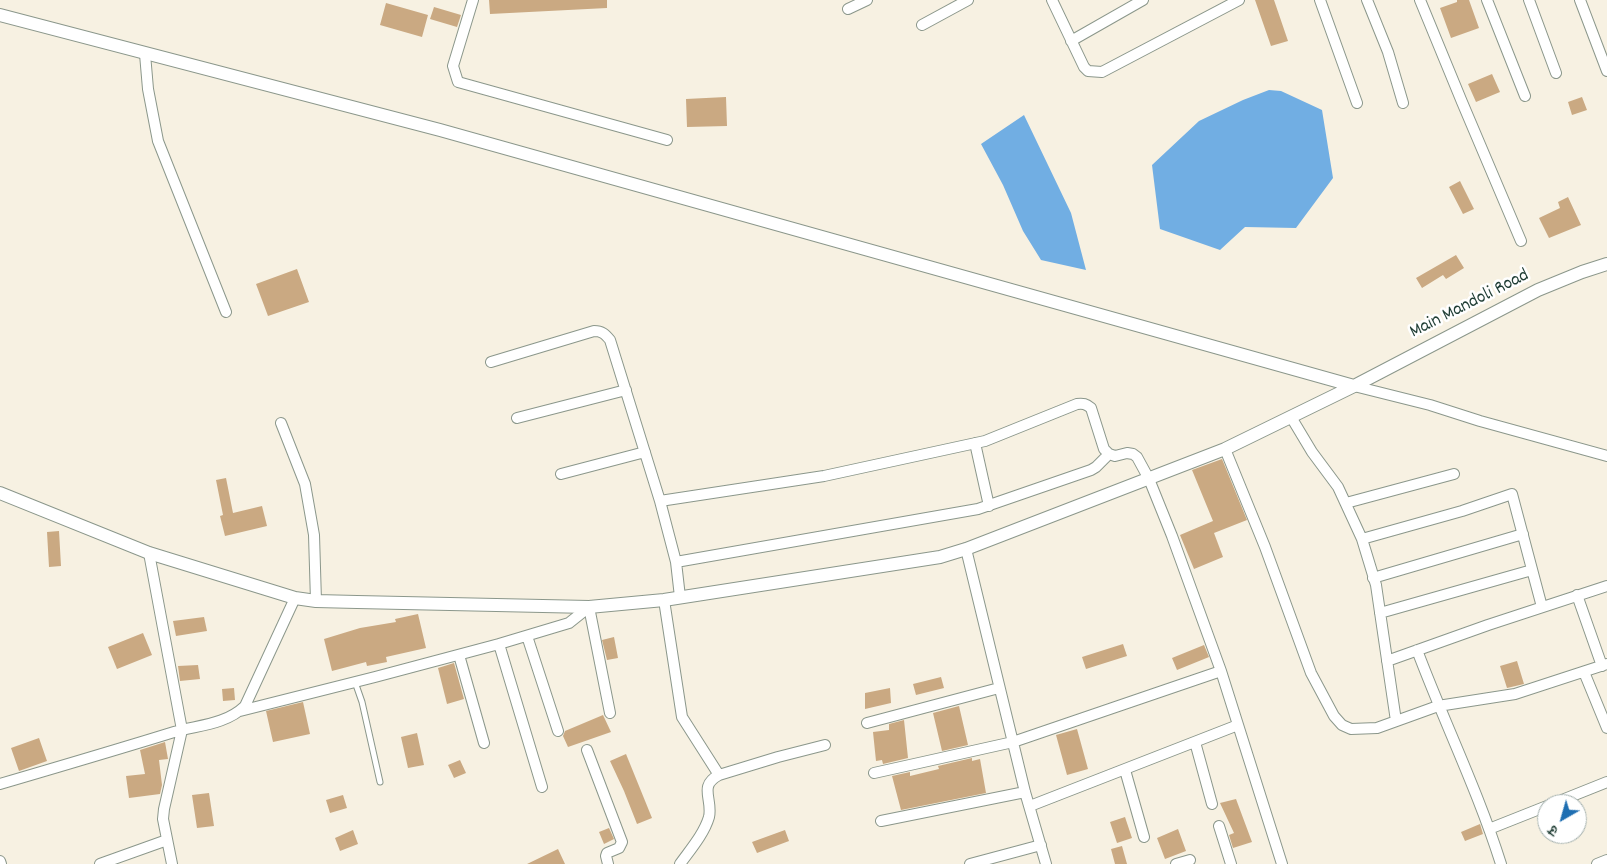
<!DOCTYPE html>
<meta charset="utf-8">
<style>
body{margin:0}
#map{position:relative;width:1607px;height:864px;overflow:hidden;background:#f7f1e2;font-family:Dekko,"Playpen Sans Deva",sans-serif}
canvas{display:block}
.north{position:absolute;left:1537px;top:794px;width:50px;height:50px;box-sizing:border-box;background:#fff;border:1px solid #a5b1ae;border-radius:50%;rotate:218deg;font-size:14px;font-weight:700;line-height:20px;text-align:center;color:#1f3d34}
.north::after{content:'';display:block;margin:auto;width:18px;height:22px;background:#1f6fb2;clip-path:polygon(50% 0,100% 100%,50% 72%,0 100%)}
</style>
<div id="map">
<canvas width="1607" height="864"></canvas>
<div class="north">उ</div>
</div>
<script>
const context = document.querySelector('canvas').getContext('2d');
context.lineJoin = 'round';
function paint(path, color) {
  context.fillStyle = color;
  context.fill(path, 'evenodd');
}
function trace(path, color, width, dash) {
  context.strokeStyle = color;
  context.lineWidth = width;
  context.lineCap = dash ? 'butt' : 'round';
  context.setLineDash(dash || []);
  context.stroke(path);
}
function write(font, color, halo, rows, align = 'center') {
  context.font = font + ' Dekko,sans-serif';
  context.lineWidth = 5;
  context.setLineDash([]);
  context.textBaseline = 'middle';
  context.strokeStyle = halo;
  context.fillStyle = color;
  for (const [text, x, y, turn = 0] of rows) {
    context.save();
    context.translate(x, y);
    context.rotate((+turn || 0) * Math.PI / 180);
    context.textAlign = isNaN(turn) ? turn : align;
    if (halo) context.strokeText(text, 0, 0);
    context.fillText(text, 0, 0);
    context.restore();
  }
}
paint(new Path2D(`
 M1269,90L1281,91L1322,110L1333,178L1296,228L1245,227L1220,250L1160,229L1152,165L1199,121L1243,100Z
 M1024,115L1071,213L1086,270L1041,260L1023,231L1003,185L981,144Z`), '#71aee3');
paint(new Path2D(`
 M489,0H607V8L490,14Z
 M1255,0H1274L1288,41L1271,46Z
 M1457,0H1469L1479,28L1451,38L1440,8L1457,2Z
 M386,3L428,15L422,37L380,25Z
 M434,7L461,15L457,27L430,19Z
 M1492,74L1500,92L1476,102L1468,84Z
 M726,97L727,126L687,127L686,99Z
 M1582,97L1587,110L1572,115L1568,102Z
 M1460,181L1474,209L1463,214L1449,187Z
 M1568,197L1581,225L1549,238L1539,218L1560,208L1558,202Z
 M1456,255L1464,268L1446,279L1443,275L1422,288L1416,278Z
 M297,269L309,302L268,316L256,284Z
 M1222,459L1247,520L1214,533L1223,557L1194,569L1180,535L1213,521L1192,470Z
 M226,478L233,513L262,506L267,526L225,536L220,516L223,515L216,480Z
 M59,531L61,566L49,567L47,532Z
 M418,614L426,648L386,657L387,662L367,666L366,662L332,671L324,639L360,628L396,622L395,619Z
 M204,617L207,631L176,636L173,621Z
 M143,633L152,655L117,669L108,647Z
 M614,637L618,658L607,660L602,640Z
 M1123,644L1127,656L1086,669L1082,657Z
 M1204,645L1209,657L1177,670L1172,658Z
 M1517,661L1524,684L1507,688L1500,666Z
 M454,663L464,699L447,704L438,668Z
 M198,665L200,679L180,681L178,666Z
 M941,677L944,688L916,695L913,684Z
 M234,688L235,700L223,701L222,689Z
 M890,688L891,703L865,709V693Z
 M303,702L310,734L273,742L266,711Z
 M959,706L968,745L942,751L933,713Z
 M603,715L611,732L568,747L563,736L565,731Z
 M904,720L908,758L883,764L882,760L876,761L873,732L889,730V724Z
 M1077,729L1088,769L1067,775L1056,735Z
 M417,733L424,765L408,768L401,737Z
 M39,738L47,761L19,771L11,748Z
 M165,742L168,759L159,760L162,785L160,794L129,798L126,776L145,774L140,750Z
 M626,754L652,818L637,824L624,791L610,761Z
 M972,758V761L980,759L986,793L901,810L892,776L910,772V776L939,769L938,766Z
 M460,760L466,773L454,778L448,765Z
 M209,793L214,826L197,828L192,795Z
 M343,795L347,808L330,813L326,800Z
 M1236,799L1252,842L1233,848L1229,835L1234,833L1220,803Z
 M1125,817L1132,838L1117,843L1110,822Z
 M1480,824L1483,834L1465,841L1461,832Z
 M609,828L614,839L604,844L599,832Z
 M1178,829L1186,851L1165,859L1157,838Z
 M353,830L358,844L340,851L335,838Z
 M785,830L789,841L757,853L752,842Z
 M1122,846L1127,864H1115L1111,849Z
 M558,849L565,864H527Z`), '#caa982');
const service = new Path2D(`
 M355,682L362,702L380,782`);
const minor = new Path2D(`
 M473,0L453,66L458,82L667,140
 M1052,0L1084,67L1088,71L1102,72L1239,0
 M1320,0L1357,103
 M1367,0L1388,52L1403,103
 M1420,0L1462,102L1521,241
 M1487,0L1525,96
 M1529,0L1556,73
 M1580,0L1607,71
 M848,9L867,0
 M922,25L968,0
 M1071,41L1143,0
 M145,54L148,89L158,141L226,312
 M491,362L594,331C602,331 605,334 610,340L660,501L676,562L680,597
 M1354,386L1430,405L1480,421L1607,456
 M1291,417L1312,452L1338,487L1362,539L1376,585L1396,721
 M517,418L626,390
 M281,423L305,484L314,535L316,601
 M975,443L989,506
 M1225,449L1265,547L1311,673L1334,716L1342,725L1351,729L1377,728L1438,706L1515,694L1607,664
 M561,474L645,452
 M660,501L824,476L985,441L1077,404C1083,403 1086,404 1091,408L1104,449L1109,454L1115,456L1127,453L1133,454L1137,457L1149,479L1172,536L1221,671L1282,864
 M1346,503L1454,474
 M1362,539L1462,511L1512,494L1542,607
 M966,549L1025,792L1046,864
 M149,553L182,730L164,809L163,819L172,864
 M676,562L978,509L1091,470L1096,467L1109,454
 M1373,578L1523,534
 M1577,595L1602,666
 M664,600L682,717L719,775
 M1380,613L1532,570
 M527,636L558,731
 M499,644L542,787
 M1417,650C1444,722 1478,791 1501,864
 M459,655L484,743
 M1387,661L1488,625L1607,586
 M1584,672L1607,728
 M240,711L375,677L499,644L569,623L589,607L610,713
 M867,723L999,688
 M1195,742L1212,804
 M587,750L622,842L619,848L607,853L606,856L608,864
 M1125,770L1144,837
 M874,773L1013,742L1221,671
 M0,784C58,767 116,750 174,732C198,725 225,725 245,706L295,598
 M1552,804L1607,782
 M1030,806L1238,725
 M881,821L1025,792
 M1219,826L1231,864
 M1489,829L1547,806
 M0,861L1,864
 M100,864L167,840
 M680,864C690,850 704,834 709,817C713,799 698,786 719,775L778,757L825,745
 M970,864L1041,845
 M1176,864L1190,860
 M1597,864L1607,860`);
const tertiary = new Path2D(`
 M0,15L440,130L1354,386
 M0,493L149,553L295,598L316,601L357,602L589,607L664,600L940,557L966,549L1225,449L1354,386L1538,290L1582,272L1607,264`);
trace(service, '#8b978b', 7);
trace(minor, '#8b978b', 12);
trace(tertiary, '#8b978b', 14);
trace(service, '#fff', 5);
trace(minor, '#fff', 10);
trace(tertiary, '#fff', 12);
write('19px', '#1f3d34', '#fff', [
 ["Main Mandoli Road",1470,305,-27]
]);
</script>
